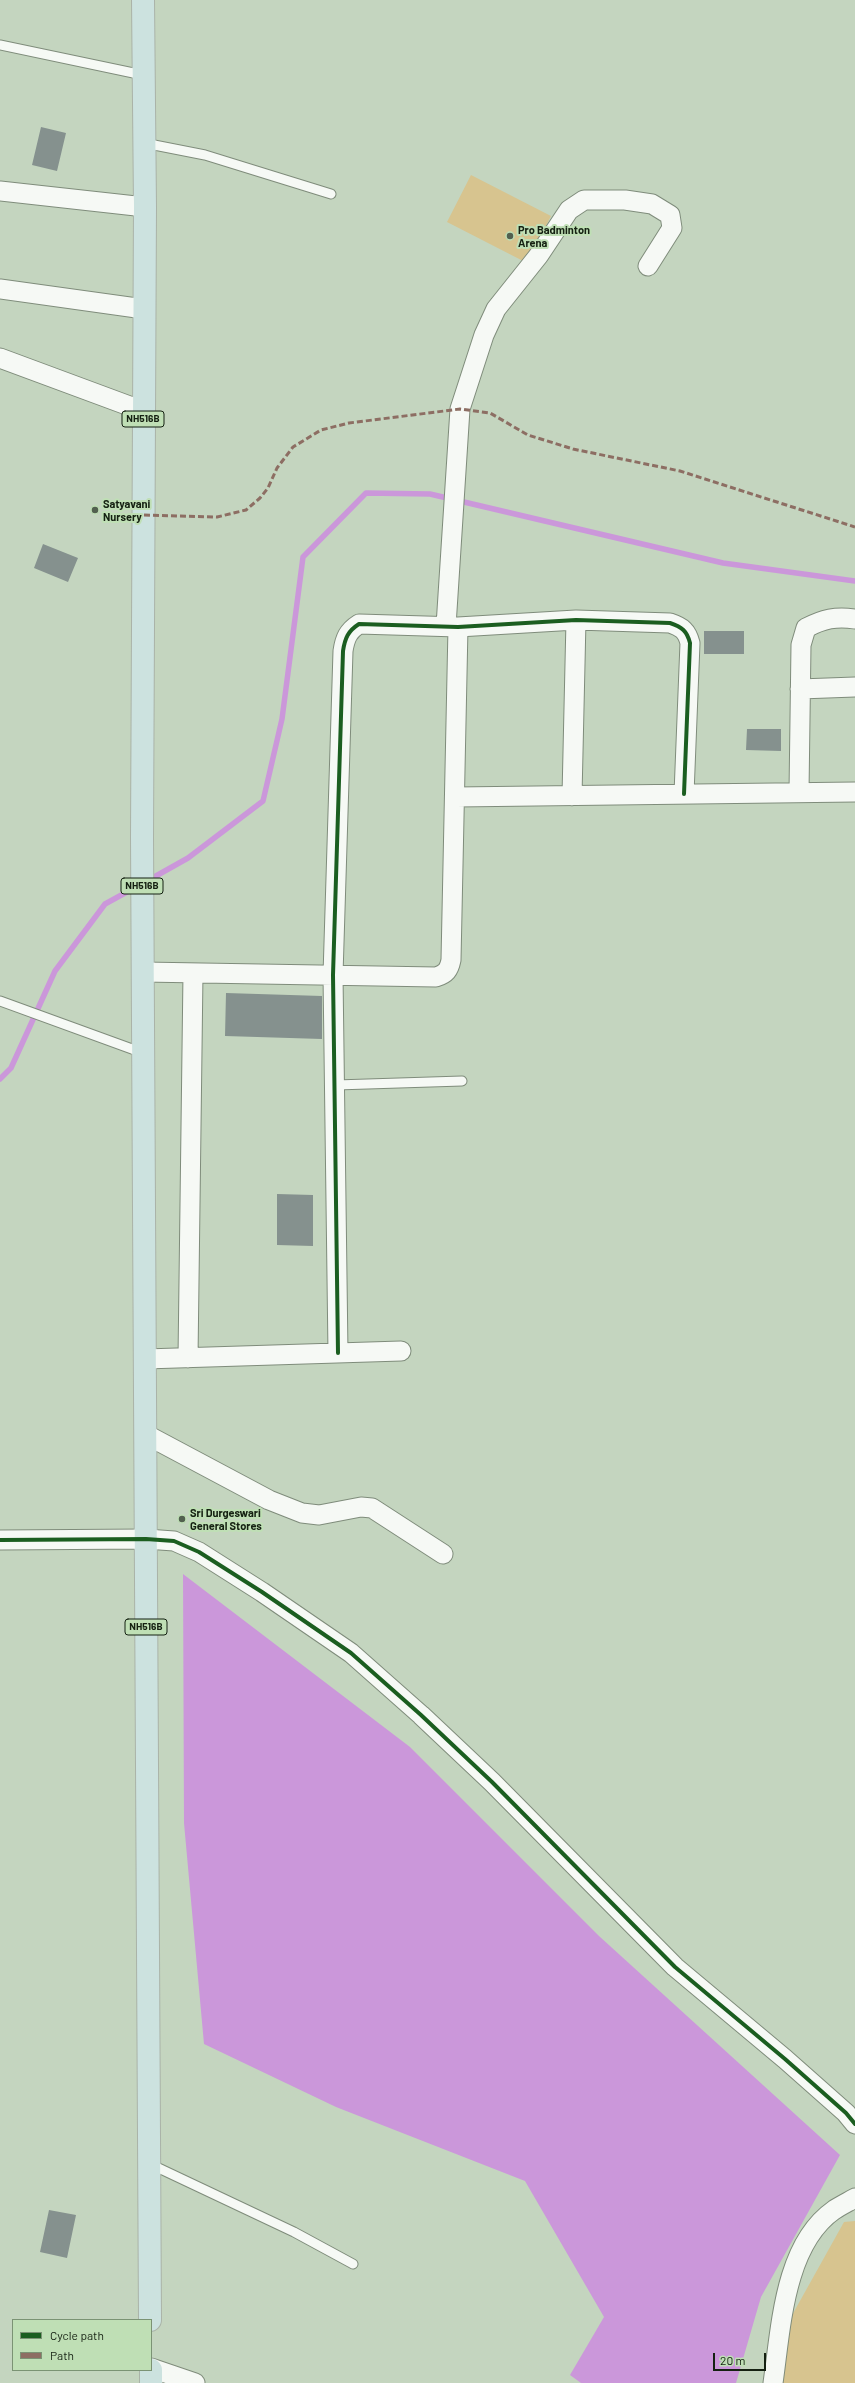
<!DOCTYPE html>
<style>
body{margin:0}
#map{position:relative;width:855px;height:2383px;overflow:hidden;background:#c4d5bf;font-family:Barlow,sans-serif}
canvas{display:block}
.legend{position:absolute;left:12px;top:2319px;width:140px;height:52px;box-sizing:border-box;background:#bfdfb5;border:1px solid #7b9374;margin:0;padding:5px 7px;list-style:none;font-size:12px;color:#152112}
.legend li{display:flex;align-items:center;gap:8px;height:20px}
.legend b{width:20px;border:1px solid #7b9374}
.scale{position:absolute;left:713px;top:2353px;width:53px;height:18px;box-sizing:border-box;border:2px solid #152112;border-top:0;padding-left:5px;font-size:12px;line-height:14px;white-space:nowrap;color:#152112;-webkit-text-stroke:3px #bfdfb5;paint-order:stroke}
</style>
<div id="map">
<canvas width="855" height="2383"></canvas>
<ul class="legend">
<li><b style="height:5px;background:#1b5e20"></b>Cycle path</li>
<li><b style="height:5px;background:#8d6e63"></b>Path</li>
</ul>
<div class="scale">20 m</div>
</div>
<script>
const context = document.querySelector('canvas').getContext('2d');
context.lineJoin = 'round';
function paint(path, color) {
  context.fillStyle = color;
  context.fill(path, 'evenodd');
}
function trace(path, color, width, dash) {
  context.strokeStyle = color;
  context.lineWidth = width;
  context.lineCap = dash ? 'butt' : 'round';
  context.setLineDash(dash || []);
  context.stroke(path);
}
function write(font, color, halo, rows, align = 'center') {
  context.font = font + ' Barlow,sans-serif';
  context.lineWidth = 4;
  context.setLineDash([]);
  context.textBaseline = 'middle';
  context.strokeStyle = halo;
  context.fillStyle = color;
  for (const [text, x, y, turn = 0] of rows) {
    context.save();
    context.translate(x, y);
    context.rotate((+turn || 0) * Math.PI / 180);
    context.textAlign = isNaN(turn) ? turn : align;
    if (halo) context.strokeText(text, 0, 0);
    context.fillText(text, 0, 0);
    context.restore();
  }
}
paint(new Path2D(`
 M471,175L551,216L527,263L447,222Z
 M855,2221V2383H782L791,2317L844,2222Z`), '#d7c48f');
paint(new Path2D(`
 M183,1574L410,1747L599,1936L840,2155L761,2297L736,2383H581L570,2375L604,2317L525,2181L336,2107L204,2044L184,1823Z`), '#cb97da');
trace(new Path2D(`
 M147,881L188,858L263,801L282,719L303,557L366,493L430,494L723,563L855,581
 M0,1079L11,1068L55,971L105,904L136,887`), '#cb97da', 5.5);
paint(new Path2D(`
 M41,127L66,133L57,171L32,165Z
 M43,544L78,558L68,582L34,568Z
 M704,631H744V654H704Z
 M747,729H781V751L746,750Z
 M226,993L322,996V1039L225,1036Z
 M277,1194L313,1195V1246L277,1245Z
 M49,2210L76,2215L67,2258L40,2252Z`), '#85918e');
const lane = new Path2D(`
 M0,45L143,75
 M144,143L205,155L331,194
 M0,1001L143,1053
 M336,1085L462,1081
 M150,2164L294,2232L353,2264`);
const street = new Path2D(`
 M0,191L145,207
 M0,289L144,309
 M0,358L143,411
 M446,626L460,409L484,335L496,309L539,255L569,210L584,200H625L652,204L670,215L672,228L648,266
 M800,689L855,687
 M799,792L801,645L806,628C823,619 836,616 855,619
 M572,796L576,620
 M456,797L855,792
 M143,972L436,977C446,974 449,970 451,960L458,627
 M338,1353L333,975L343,651C345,638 348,631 359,624L458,627L576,620L670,623C682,627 687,631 690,643L684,794
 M188,1358L193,973
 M145,1359L401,1351
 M145,1434L269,1500L302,1513L319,1515L361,1507L372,1508L443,1554
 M0,1540L146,1539L174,1541L199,1552L262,1592L351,1653L421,1715L492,1782L675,1967L785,2059L846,2113L855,2124
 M151,2368L195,2383
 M773,2383C781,2328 784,2245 834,2210C840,2206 848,2202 855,2198`);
const highway = new Path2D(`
 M143,0L145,207L142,837L150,2320
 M151,2370V2383`);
trace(lane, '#7f8c7b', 11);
trace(street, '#7f8c7b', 21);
trace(highway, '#aab3a8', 24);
trace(lane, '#f6f9f5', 9);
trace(street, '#f6f9f5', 19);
trace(highway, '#cce2df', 22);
trace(new Path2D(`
 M144,515L217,517L246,510L260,498L268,488L277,468L293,447L321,430L349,423L460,409L490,413L528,435L573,449L680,471L855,527`), '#8d6e63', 3, [6, 3]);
trace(new Path2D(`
 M338,1353L333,975L343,651C345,638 348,631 359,624L458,627L576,620L670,623C682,627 687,631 690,643L684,794
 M0,1540L146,1539L174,1541L199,1552L262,1592L351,1653L421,1715L492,1782L675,1967L785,2059L846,2113L855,2124`), '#1b5e20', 4);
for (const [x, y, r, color] of [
 [510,236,4,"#52604f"],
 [95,510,4,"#52604f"],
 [182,1519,4,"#52604f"]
]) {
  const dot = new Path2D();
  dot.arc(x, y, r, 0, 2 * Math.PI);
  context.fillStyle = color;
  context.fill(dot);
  trace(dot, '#bfdfb5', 1.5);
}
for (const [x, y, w] of [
 [143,419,42],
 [142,886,42],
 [146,1627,42]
]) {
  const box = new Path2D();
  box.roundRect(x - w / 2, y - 8, w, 16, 3);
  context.fillStyle = '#bfdfb5';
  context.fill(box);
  trace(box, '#152112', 1);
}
write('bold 10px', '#152112', null, [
 ["NH516B",143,419],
 ["NH516B",142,886],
 ["NH516B",146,1627]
]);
write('bold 11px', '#152112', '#bfdfb5', [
 ["Pro Badminton",518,230],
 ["Arena",518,243],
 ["Satyavani",103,504],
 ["Nursery",103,517],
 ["Sri Durgeswari",190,1513],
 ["General Stores",190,1526]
], 'left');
</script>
